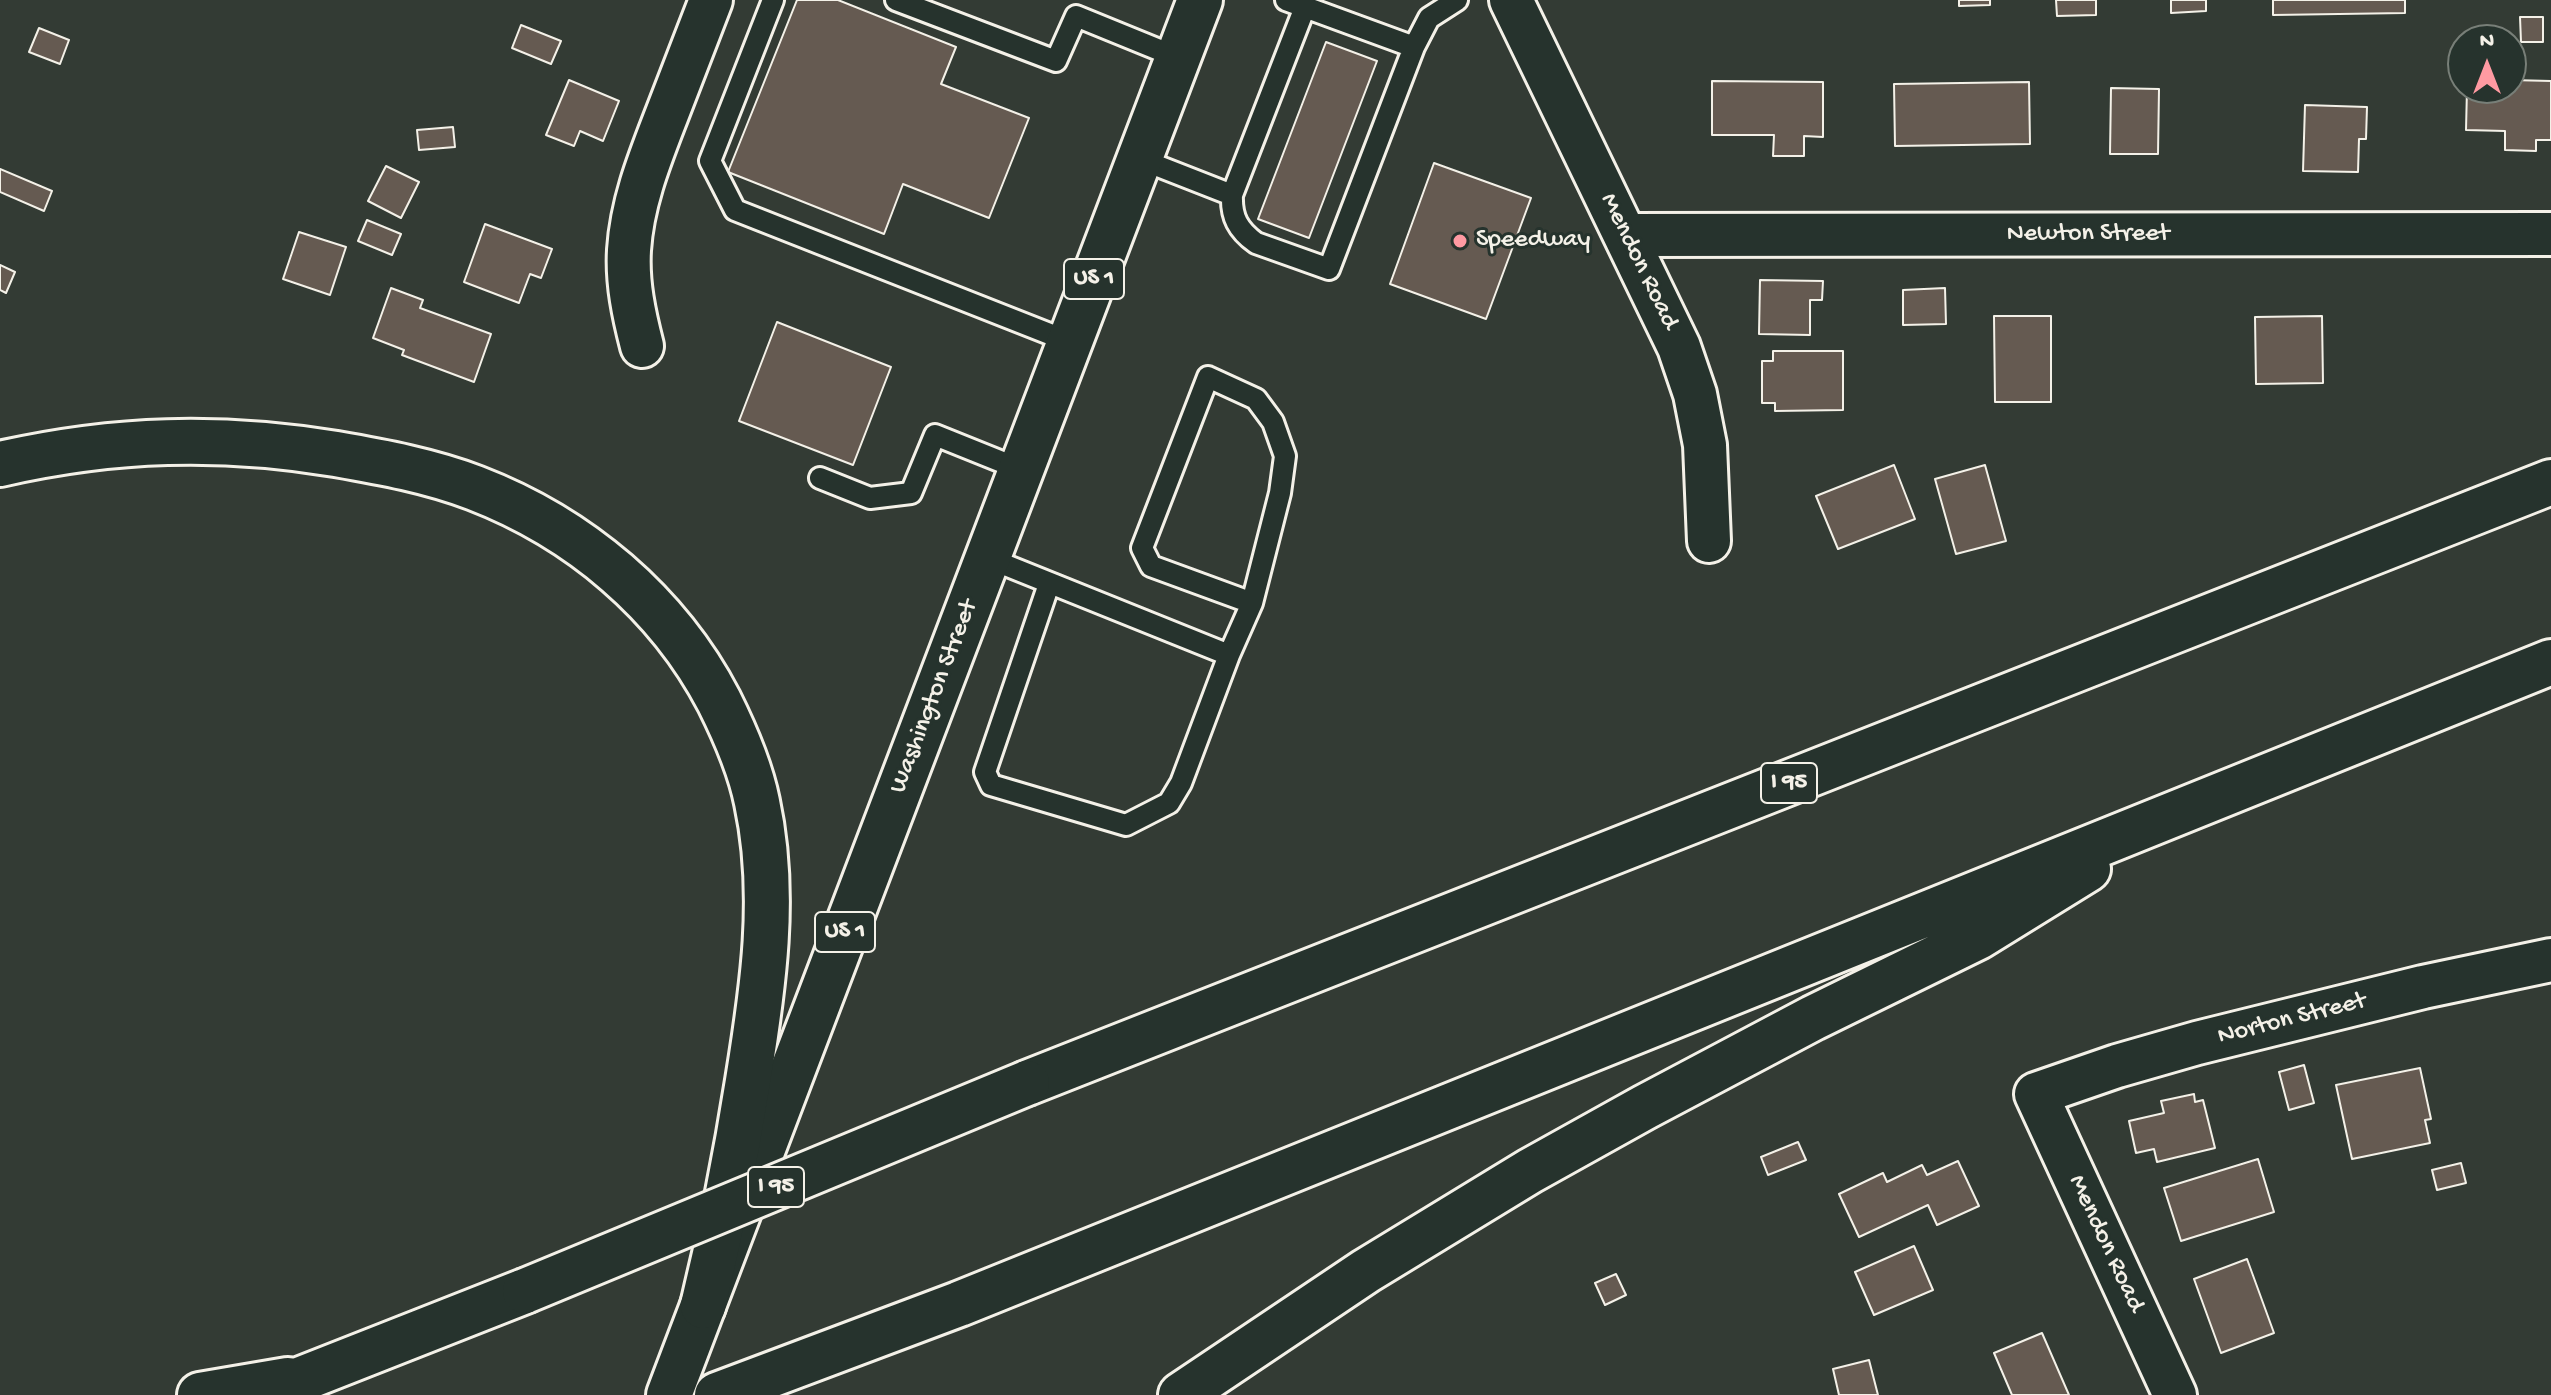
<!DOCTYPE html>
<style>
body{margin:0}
#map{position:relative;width:2551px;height:1395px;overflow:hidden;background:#333b34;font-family:"Gochi Hand",sans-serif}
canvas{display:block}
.north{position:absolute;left:2447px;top:24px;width:80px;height:80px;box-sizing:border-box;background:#26332d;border:2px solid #787f78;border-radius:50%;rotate:0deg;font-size:22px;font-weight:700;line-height:32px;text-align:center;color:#f4f1e8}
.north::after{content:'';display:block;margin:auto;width:28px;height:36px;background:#ff9aa2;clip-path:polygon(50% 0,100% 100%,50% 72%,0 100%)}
</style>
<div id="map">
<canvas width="2551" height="1395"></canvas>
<div class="north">N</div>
</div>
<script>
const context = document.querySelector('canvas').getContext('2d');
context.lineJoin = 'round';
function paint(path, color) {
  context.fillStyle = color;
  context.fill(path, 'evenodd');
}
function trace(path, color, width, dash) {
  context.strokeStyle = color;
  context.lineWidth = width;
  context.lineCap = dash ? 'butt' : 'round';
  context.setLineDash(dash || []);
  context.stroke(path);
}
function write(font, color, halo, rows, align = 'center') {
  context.font = font + ' "Gochi Hand",sans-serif';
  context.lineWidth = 6;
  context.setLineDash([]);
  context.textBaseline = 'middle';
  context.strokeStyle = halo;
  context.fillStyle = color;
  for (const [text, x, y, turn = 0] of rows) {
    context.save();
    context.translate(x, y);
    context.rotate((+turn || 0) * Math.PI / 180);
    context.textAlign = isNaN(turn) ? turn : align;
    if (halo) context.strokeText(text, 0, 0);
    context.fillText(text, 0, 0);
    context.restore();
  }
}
const building = new Path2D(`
 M797,0H838L956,47L941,84L1029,118L989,218L903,184L884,234L728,172Z
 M1959,0H1990V5L1959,6Z
 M2056,0H2096V15L2057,16Z
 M2171,0H2206V11L2171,13Z
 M2273,0H2405V13L2273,15Z
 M2520,17H2543V42H2521Z
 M521,25L561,41L551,64L512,48Z
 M39,28L69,40L60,64L29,52Z
 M1326,42L1377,61L1309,238L1258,219Z
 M569,80L619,101L603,141L580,131L574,146L546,135Z
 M2511,80L2551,81V140H2536V151L2505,150V131L2466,130L2467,88H2511Z
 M1712,81L1823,82V137L1804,136V156H1773L1774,135H1712Z
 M2029,82L2030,144L1895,146L1894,84Z
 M2111,88L2159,89L2158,154H2110Z
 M2305,105L2367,107L2366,139H2359L2358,172L2303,171Z
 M453,127L455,147L419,150L417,130Z
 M1434,163L1531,198L1486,319L1390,284Z
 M386,166L419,182L401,218L368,201Z
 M0,169L52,191L44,211L0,192Z
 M367,220L401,234L392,255L358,241Z
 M485,224L552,249L541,278L530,274L519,303L464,282Z
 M299,232L346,247L330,295L283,279Z
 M0,265L15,272L6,293L0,290Z
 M1760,280L1823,281L1822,300H1810V335L1759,334Z
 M391,288L423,300L420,308L491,334L474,382L402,355L404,350L373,338Z
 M1945,288L1946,324L1903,325V290Z
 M1994,316H2051V402H1995Z
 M2322,316L2323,383L2256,384L2255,317Z
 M777,322L891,367L853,465L739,421Z
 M1773,351H1843V410L1775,411V403H1762V361H1773Z
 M1894,465L1915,519L1838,549L1816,496Z
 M1985,465L2006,541L1956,554L1935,479Z
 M2304,1065L2314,1103L2289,1110L2279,1072Z
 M2420,1068L2431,1119L2425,1120L2430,1143L2352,1159L2336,1085Z
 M2194,1094L2195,1102L2203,1100L2215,1148L2157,1162L2154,1149L2136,1153L2129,1121L2164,1113L2161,1101Z
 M1798,1142L1806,1160L1768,1175L1761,1157Z
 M2258,1159L2274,1212L2181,1241L2164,1188Z
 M1958,1161L1979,1206L1937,1225L1928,1205L1859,1237L1839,1194L1883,1173L1887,1182L1922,1165L1927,1175Z
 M2461,1163L2466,1183L2437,1190L2432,1170Z
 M1914,1246L1933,1290L1874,1315L1855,1272Z
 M2247,1259L2274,1333L2221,1353L2194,1279Z
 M1616,1274L1626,1295L1605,1305L1595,1283Z
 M2042,1333L2069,1395H2012L1994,1353Z
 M1869,1360L1878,1395H1839L1833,1369Z`);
paint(building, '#655a51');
trace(building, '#f4f1e8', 2);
const lane = new Path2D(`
 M773,0L710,161L735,210L1070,342
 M896,0L1056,61L1076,16L1179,58
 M1305,7L1414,47L1429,18L1457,0
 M1140,159L1232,195L1305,7L1286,0
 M1232,195C1231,217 1238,230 1256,243L1329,269L1414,47
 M820,478L870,498L911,493L935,435L1022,470
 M988,558L1229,655L1252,603L1151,566L1142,548L1208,377L1256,399L1273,422L1285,456L1280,493L1252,603
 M1049,584L985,772L991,785L1126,825L1169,803L1181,783L1229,655`);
const street = new Path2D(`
 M1511,0L1679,347L1695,394L1705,445L1709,541
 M1625,235L2551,234
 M642,346C634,315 627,283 629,250C632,202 650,158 667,114C682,76 696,38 711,0
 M2175,1395L2036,1094L2117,1066L2197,1043L2423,987L2551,960`);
const primary = new Path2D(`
 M669,1395L1200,0`);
const highway = new Path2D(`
 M0,464C114,438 220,435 336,454C382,462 431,471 475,488C579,528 668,603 719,701C735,733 750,767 757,802C777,894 763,989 748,1081C736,1157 721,1232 703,1306
 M1027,1083L2551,482
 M200,1395L288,1380
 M261,1395L525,1291
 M717,1395L959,1304L2551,662
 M1181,1395L1366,1271L1530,1171L1645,1107L1813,1018L1978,937L2088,869`);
trace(lane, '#f4f1e8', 26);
trace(street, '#f4f1e8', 48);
trace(primary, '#f4f1e8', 50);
trace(highway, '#f4f1e8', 50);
trace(lane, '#26332d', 20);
trace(street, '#26332d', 42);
trace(primary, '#26332d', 44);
trace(highway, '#26332d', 44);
const highwayBridge = new Path2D(`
 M525,1291L1027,1083`);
trace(highwayBridge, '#f4f1e8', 50, []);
trace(highwayBridge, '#26332d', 44);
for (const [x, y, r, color] of [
 [1460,241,8,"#ff9aa2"]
]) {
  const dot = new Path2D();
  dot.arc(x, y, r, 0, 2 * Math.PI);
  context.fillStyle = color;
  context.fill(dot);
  trace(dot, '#26332d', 3);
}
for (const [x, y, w] of [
 [1094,279,60],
 [1789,783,56],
 [845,932,60],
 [776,1187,56]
]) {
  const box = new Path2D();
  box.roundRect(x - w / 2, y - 20, w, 40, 6);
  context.fillStyle = '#26332d';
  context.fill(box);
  trace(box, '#f4f1e8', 2);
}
write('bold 24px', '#f4f1e8', null, [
 ["US 1",1094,279],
 ["I 95",1789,783],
 ["US 1",845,932],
 ["I 95",776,1187]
]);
write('26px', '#f4f1e8', '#26332d', [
 ["Newton Street",2088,235],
 ["Mendon Road",1638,262,64],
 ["Washington Street",935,697,-69],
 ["Norton Street",2292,1020,-14],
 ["Mendon Road",2105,1244,65]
]);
write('26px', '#f4f1e8', '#26332d', [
 ["Speedway",1476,241]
], 'left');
</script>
